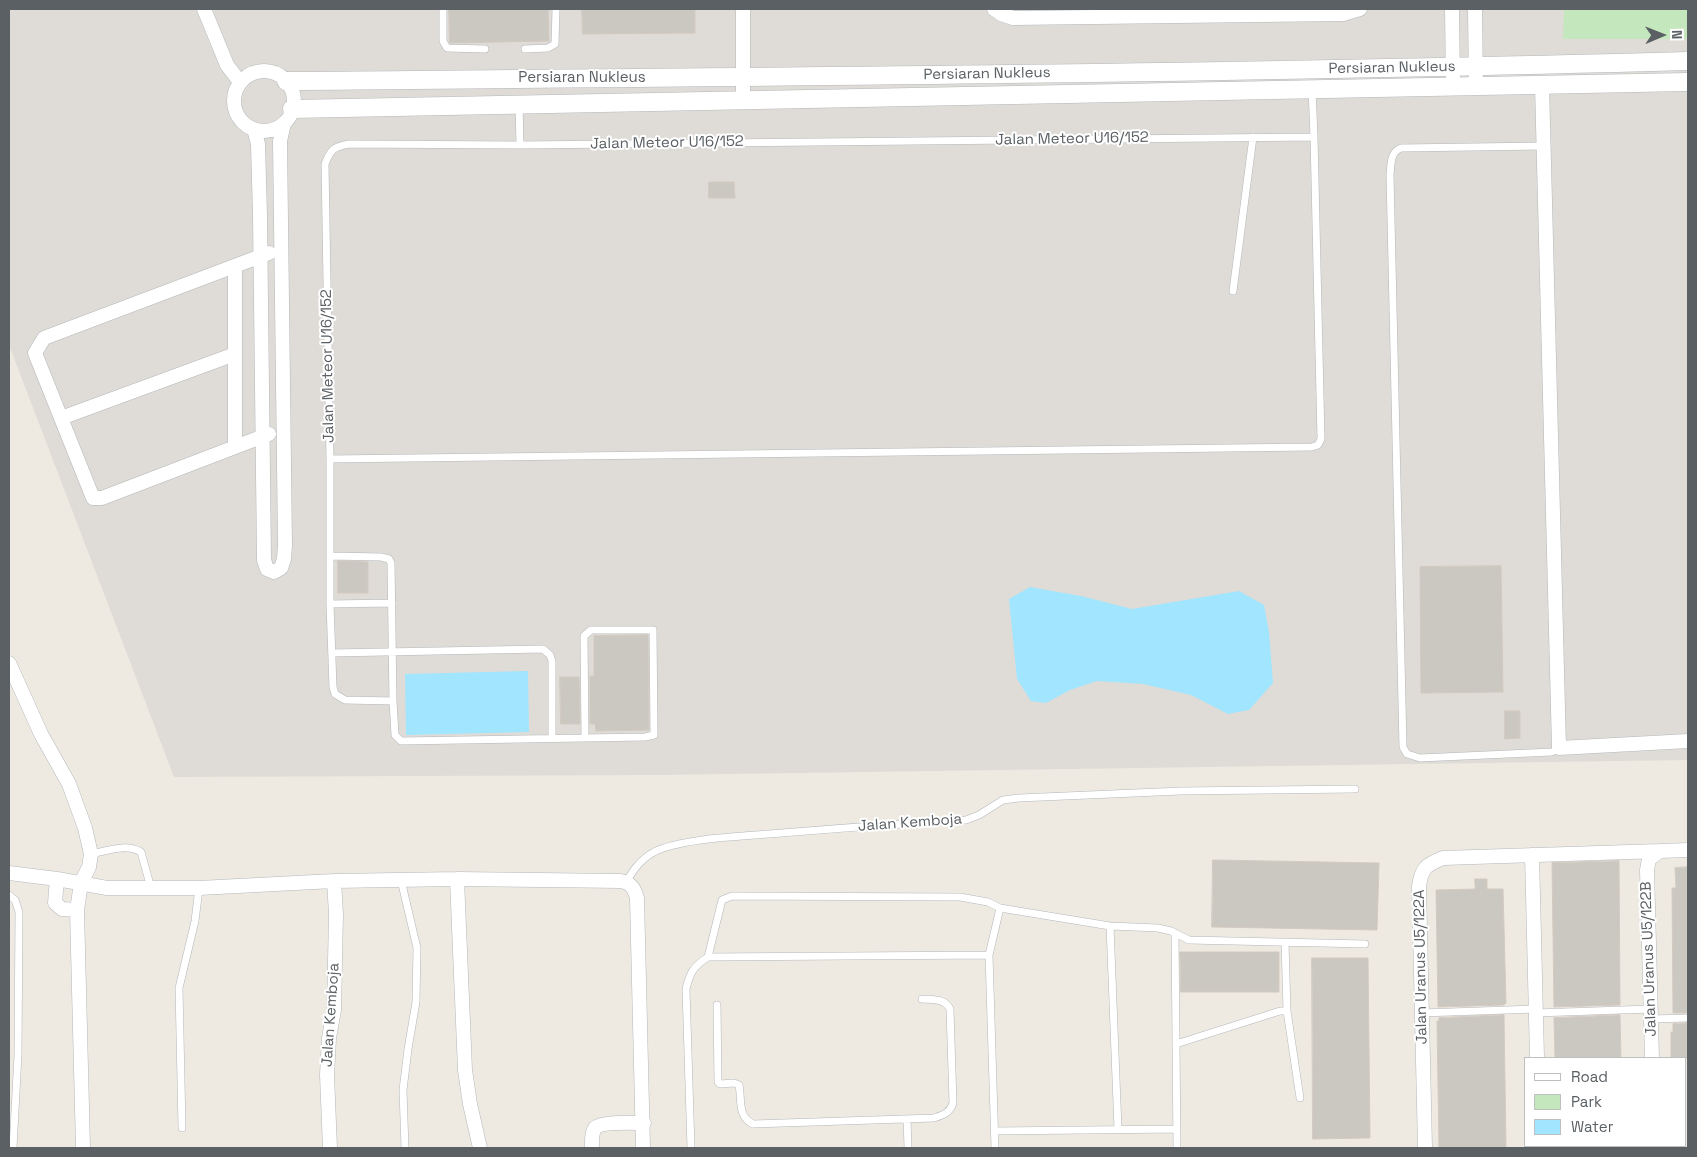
<!DOCTYPE html>
<style>
body{margin:0}
#map{position:relative;width:1697px;height:1157px;overflow:hidden;background:#eeeae2;font-family:"Space Grotesk",sans-serif}
canvas{display:block}
.frame{position:absolute;inset:0;border:10px solid #5a6064;pointer-events:none}
.legend{position:absolute;left:1524px;top:1057px;width:162px;height:90px;box-sizing:border-box;background:#fff;border:1px solid #bdbfc1;margin:0;padding:6px 9px;list-style:none;font-size:15px;color:#5a6064}
.legend li{display:flex;align-items:center;gap:10px;height:25px}
.legend b{width:25px;border:1px solid #bdbfc1}
.north{position:absolute;left:1637px;top:10px;width:50px;height:50px;-webkit-text-stroke:4px #fff;paint-order:stroke;rotate:89deg;font-size:14px;font-weight:700;line-height:20px;text-align:center;color:#5a6064}
.north::after{content:'';display:block;margin:auto;width:18px;height:22px;background:#5a6064;clip-path:polygon(50% 0,100% 100%,50% 72%,0 100%)}
</style>
<div id="map">
<canvas width="1697" height="1157"></canvas>
<div class="frame"></div>
<ul class="legend">
<li><b style="height:6px;background:#fff"></b>Road</li>
<li><b style="height:14px;background:#c4e7bd"></b>Park</li>
<li><b style="height:14px;background:#a1e5ff"></b>Water</li>
</ul>
<div class="north">N</div>
</div>
<script>
const context = document.querySelector('canvas').getContext('2d');
context.lineJoin = 'round';
function paint(path, color) {
  context.fillStyle = color;
  context.fill(path, 'evenodd');
}
function trace(path, color, width, dash) {
  context.strokeStyle = color;
  context.lineWidth = width;
  context.lineCap = dash ? 'butt' : 'round';
  context.setLineDash(dash || []);
  context.stroke(path);
}
function write(font, color, halo, rows, align = 'center') {
  context.font = font + ' "Space Grotesk",sans-serif';
  context.lineWidth = 4;
  context.setLineDash([]);
  context.textBaseline = 'middle';
  context.strokeStyle = halo;
  context.fillStyle = color;
  for (const [text, x, y, turn = 0] of rows) {
    context.save();
    context.translate(x, y);
    context.rotate((+turn || 0) * Math.PI / 180);
    context.textAlign = isNaN(turn) ? turn : align;
    if (halo) context.strokeText(text, 0, 0);
    context.fillText(text, 0, 0);
    context.restore();
  }
}
paint(new Path2D(`
 M9,9H1688V760L659,775L174,777L9,345Z`), '#dfdcd7');
paint(new Path2D(`
 M1564,9H1688V39H1563Z`), '#c4e7bd');
paint(new Path2D(`
 M1030,587L1081,596L1132,609L1239,591L1264,605L1269,632L1273,683L1249,710L1228,714L1191,695L1143,684L1097,681L1070,690L1046,703L1031,701L1017,679L1009,599Z
 M528,671L529,732L406,735L405,674Z`), '#a1e5ff');
const building = new Path2D(`
 M449,9H548L549,41L450,43Z
 M582,9H695V33L583,34Z
 M709,182H734L735,198H709Z
 M338,561L368,562V593H338Z
 M1501,566L1503,692L1421,693L1420,567Z
 M648,635L649,730L596,731L595,724H590V676H594V636Z
 M560,677H579L580,724H561Z
 M1505,711H1520V738L1505,739Z
 M1213,860L1379,863L1377,930L1212,927Z
 M1619,861L1620,1005L1554,1007L1552,863Z
 M1688,867V1013H1673L1672,888H1676L1675,868Z
 M1475,879H1487V889H1503L1506,1003L1504,1005L1438,1007L1436,890L1475,889Z
 M1180,952H1279V992H1181Z
 M1312,958H1368L1370,1138L1313,1139Z
 M1504,1015L1506,1148H1439L1437,1021H1439V1018Z
 M1620,1015L1621,1058H1555L1554,1018Z
 M1688,1023V1058H1671V1032H1673V1024Z`);
paint(building, '#cbc7c1');
trace(building, '#d3cac0', 1);
const service = new Path2D(`
 M443,9V41L447,48L485,49
 M525,49L548,48L555,44L556,9
 M519,104L520,145
 M1544,146L1401,148C1390,152 1391,165 1390,175L1403,747L1407,754L1420,758L1552,752L1559,748
 M1233,291L1253,137
 M330,459L1312,447L1318,445L1321,439L1314,137L1312,89
 M331,556L381,557L389,559L391,563L393,701L395,735L401,741L645,737L654,735L653,630H591L584,636L585,737
 M330,604L392,603
 M332,653L543,649L550,655L552,661V738
 M393,701L345,700L335,694L333,687L330,604V459L325,164C331,149 333,147 349,144L520,145L1314,137
 M91,854C107,851 126,843 141,852L151,888
 M401,880L417,948L416,1002L408,1049L403,1090L405,1148
 M626,882C634,869 641,859 654,852C678,840 728,837 756,835C826,829 896,824 966,820L979,815L1003,800L1019,798L1181,791L1355,789
 M9,895L15,900L19,912L18,1055L13,1148
 M1000,908L1110,926L1158,928L1171,931L1189,940L1365,944
 M1110,926L1118,1129
 M1175,933L1177,1148
 M1285,942L1287,1011L1300,1098
 M708,957L722,900L732,896L960,897L988,902L1000,908L989,955L995,1148
 M717,1005L718,1082L720,1084L734,1083L739,1085C742,1100 737,1116 753,1124L934,1118C943,1115 950,1113 953,1103L950,1009C944,998 934,1000 922,999
 M1422,1013L1536,1009
 M1536,1013L1651,1009
 M1651,1019L1688,1018
 M1176,1044L1280,1011H1287
 M907,1119L908,1148
 M182,1128L179,988L195,921L199,888
 M995,1131L1177,1129
 M691,1148L686,989C690,972 694,966 708,957L989,955`);
const minor = new Path2D(`
 M204,9L227,65L240,82
 M743,9V100
 M994,9L1001,14L1013,18L1343,14L1360,9
 M1452,9L1453,86
 M1475,9L1476,86
 M234 101a30 30 0 1 1 60 0a30 30 0 1 1-60 0Z
 M1542,85L1559,748L1688,741
 M254,129L258,144L260,215L264,560L267,569L274,572L281,568L284,559L285,545L280,141L284,123
 M61,418L235,354
 M269,434L102,498H93L35,353L44,338L269,253
 M235,447V266
 M9,663L41,734L69,784L85,828L91,854L89,867L81,883L77,910L83,1148
 M1532,855L1537,1058
 M9,873L57,879L107,888H199L334,881L457,879L621,881C631,883 634,888 637,898L643,1148
 M57,879L55,903L62,909L77,910
 M457,879L465,1070L470,1104L480,1148
 M1652,1058L1647,870L1649,859L1660,851L1688,850
 M1539,1146V1148
 M1655,1146V1148
 M330,1148L327,1075L329,1038L334,1010L336,914L334,881
 M592,1148C592,1142 591,1134 595,1128C602,1121 633,1123 644,1123
 M1425,1148L1419,886C1422,867 1426,865 1443,858L1660,851`);
const tertiary = new Path2D(`
 M286,81C753,77 1221,74 1688,61
 M292,109L1688,82`);
trace(service, '#b3b7ba', 8);
trace(minor, '#b3b7ba', 15);
trace(tertiary, '#b3b7ba', 19);
trace(service, '#fff', 7);
trace(minor, '#fff', 14);
trace(tertiary, '#fff', 18);
write('15px', '#5a6064', '#fff', [
 ["Persiaran Nukleus",1392,68,-1],
 ["Persiaran Nukleus",987,74,-1],
 ["Persiaran Nukleus",582,78],
 ["Jalan Meteor U16/152",1072,139,-1],
 ["Jalan Meteor U16/152",667,143,-1],
 ["Jalan Meteor U16/152",328,366,-91],
 ["Jalan Kemboja",910,823,-4],
 ["Jalan Uranus U5/122B",1649,959,-92],
 ["Jalan Uranus U5/122A",1421,967,-91],
 ["Jalan Kemboja",331,1015,-86]
]);
</script>
